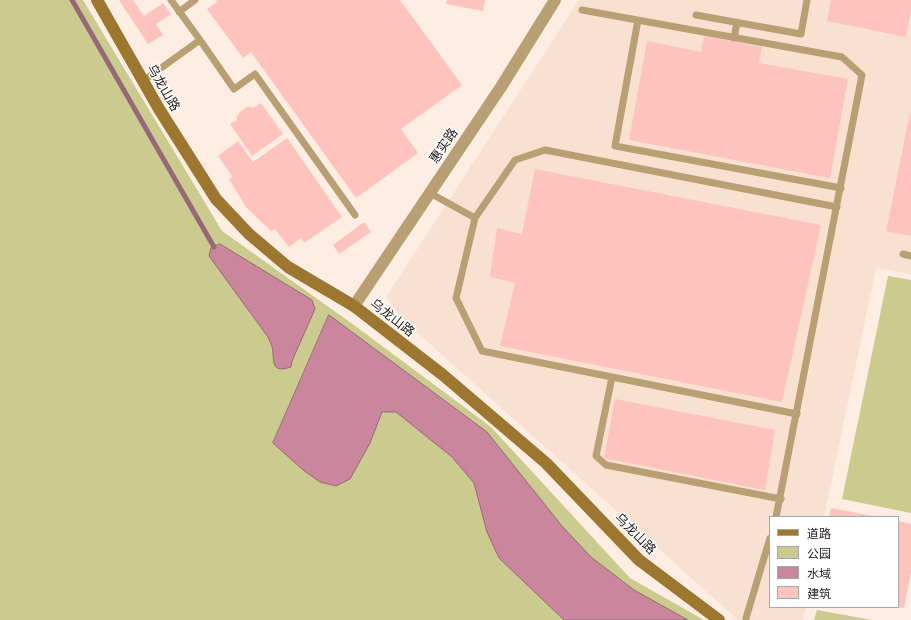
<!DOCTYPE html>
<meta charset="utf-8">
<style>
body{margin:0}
#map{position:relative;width:911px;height:620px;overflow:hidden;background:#feede2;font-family:Karla,"Noto Sans SC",sans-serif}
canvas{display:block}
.legend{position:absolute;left:769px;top:516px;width:130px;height:92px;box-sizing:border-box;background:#fff;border:1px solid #a9a7a5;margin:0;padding:5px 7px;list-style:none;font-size:12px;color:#29231f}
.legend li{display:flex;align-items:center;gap:8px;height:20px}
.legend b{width:20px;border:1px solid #a9a7a5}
</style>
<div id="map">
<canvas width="911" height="620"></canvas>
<ul class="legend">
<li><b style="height:5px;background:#9d772f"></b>道路</li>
<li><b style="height:11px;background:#cbcb90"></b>公园</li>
<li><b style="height:11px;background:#c9869c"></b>水域</li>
<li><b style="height:11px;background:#fec3bc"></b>建筑</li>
</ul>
</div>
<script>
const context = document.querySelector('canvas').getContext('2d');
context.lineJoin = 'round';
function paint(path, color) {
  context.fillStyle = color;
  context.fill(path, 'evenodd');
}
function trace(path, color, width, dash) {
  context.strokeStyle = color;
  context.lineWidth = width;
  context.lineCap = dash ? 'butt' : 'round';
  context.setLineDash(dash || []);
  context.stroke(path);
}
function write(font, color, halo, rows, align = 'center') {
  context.font = font + ' Karla,"Noto Sans SC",sans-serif';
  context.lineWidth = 3;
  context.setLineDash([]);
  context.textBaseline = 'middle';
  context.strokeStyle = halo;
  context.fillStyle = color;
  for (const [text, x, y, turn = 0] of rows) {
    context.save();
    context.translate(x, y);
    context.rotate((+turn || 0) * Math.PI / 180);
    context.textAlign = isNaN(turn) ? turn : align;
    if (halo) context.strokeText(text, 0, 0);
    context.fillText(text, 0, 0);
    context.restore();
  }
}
paint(new Path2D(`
 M579,0H911V274L876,268L824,517H770V607H806L803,620H738L401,318L386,297Z`), '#f9e1d2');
paint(new Path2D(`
 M0,0H83L222,231L354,325L491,427L630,578L704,620H0Z
 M888,276L911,280V513L842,499Z
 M817,610L872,620H814Z`), '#cbcb90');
const water = new Path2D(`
 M220,244L312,300L315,309L292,361L291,367C269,374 275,360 272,346C271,343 269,340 268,337L209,256L211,248Z
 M329,315L487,432L562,526L591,557L634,590L688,620H564L499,558L487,532L474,483L452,457L396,412H382L370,443L350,479L336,486L320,482L303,470L273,443Z`);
paint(water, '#c9869c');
trace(water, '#996876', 1);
trace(new Path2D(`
 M72,0L214,247`), '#996876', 5);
paint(new Path2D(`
 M119,0H133L144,16L163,3L171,14L156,24L163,35L148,44Z
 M216,0H400L462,85L401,129L418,153L356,198L251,52L243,58L207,9L217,2Z
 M447,0H485L483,11L446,4Z
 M831,0H911V10L906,37L827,21Z
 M704,36L762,47L759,63L848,79L830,178L629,140L647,41L701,52Z
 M261,103L283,134L252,156L230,124L237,120L236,117L241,111L247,107H251L253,108Z
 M910,113H911V236L886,231Z
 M287,138L342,217L304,243L301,238L289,247L275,229L271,231L246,207L229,179L233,177L218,156L238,141L253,162Z
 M535,169L821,225L782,402L500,346L515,283L490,277L497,228L522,234Z
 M364,222L371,232L339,254L333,245Z
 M615,399L775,430L765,490L604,458Z
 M831,508L873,516V517H829Z
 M898,521L911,524V572L904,608L898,607Z`), '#fec3bc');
trace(new Path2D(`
 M582,10L842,57L862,75L776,517
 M179,12L195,0
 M696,15L801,34L807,0
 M638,20L615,146L841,188
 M734,38L737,23
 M200,40L234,89L255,74L355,215
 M143,81L200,40L171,0
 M430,193L475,218L515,160L545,150L837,207
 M475,218L456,298L482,351L797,414
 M903,254L911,256
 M612,377L596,456L606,465L781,499
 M746,618L770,538`), '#b9a074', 7);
trace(new Path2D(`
 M354,306L501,87L555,0`), '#b9a074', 12);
trace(new Path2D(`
 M97,0L159,109L216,199L249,234L288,267L354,306L443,375L546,463L639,560L719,620`), '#9d772f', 12);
write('13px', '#29231f', '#fff', [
 ["乌龙山路",163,88,60],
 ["惠实路",444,146,-56],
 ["乌龙山路",392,318,38],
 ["乌龙山路",635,534,45]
]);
</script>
